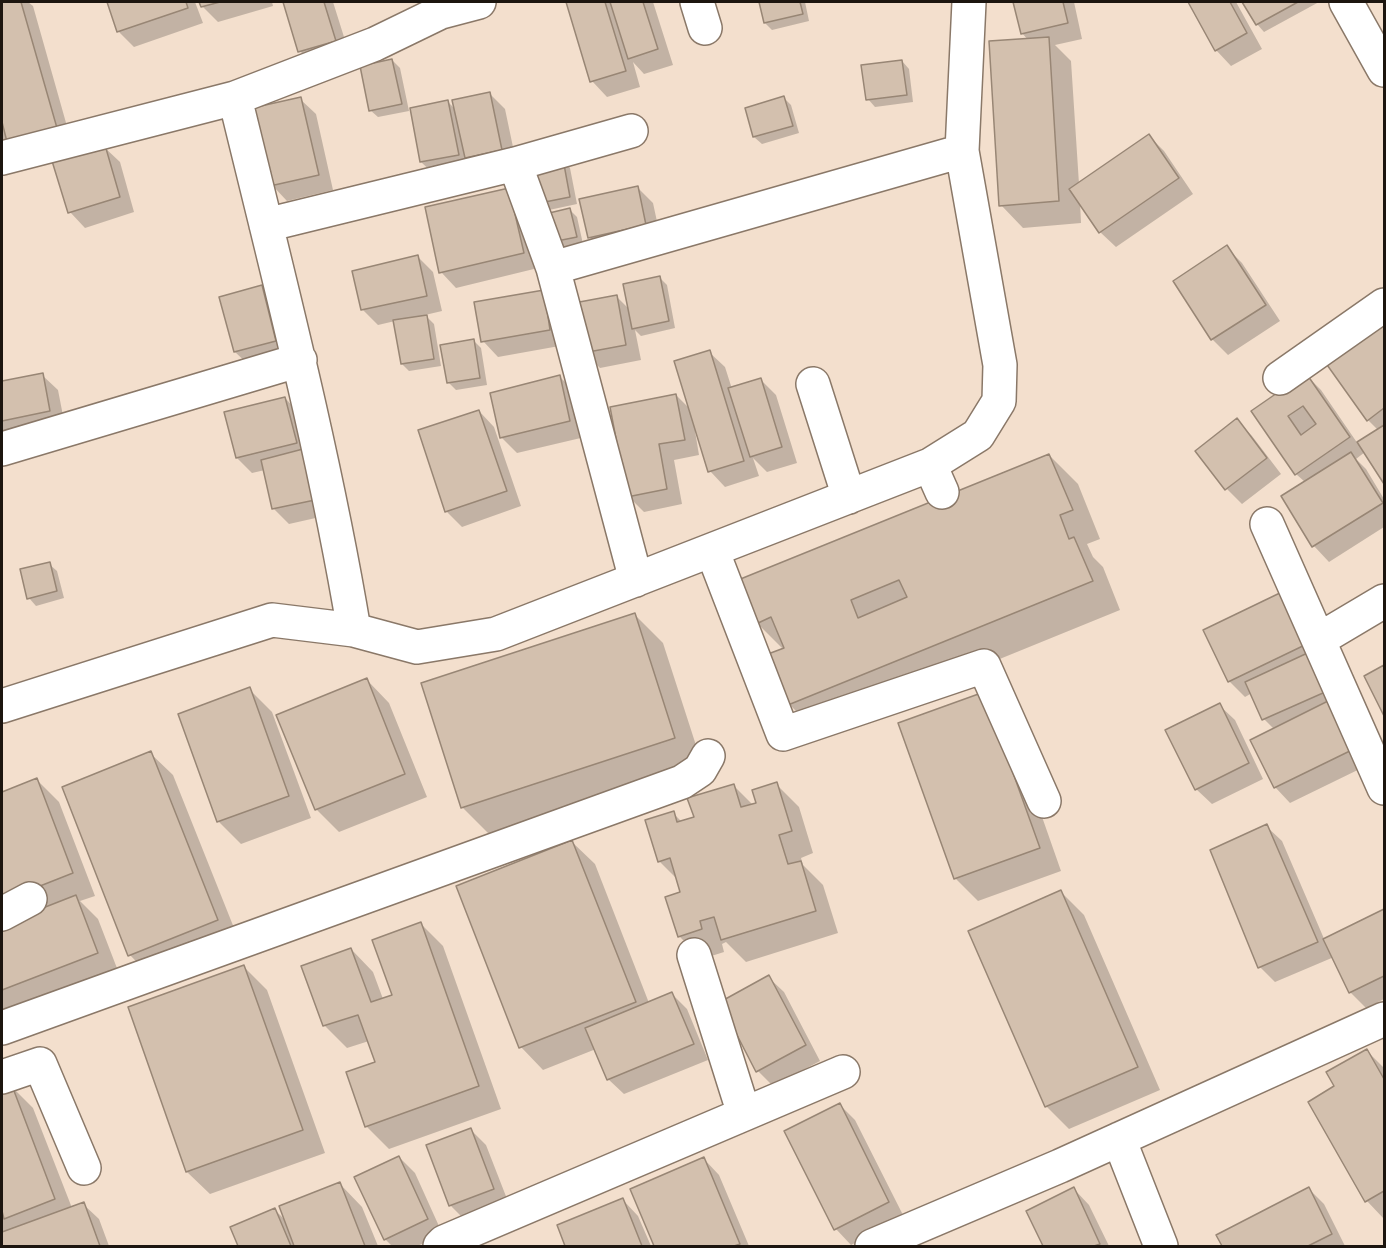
<!DOCTYPE html>
<style>
body{margin:0}
#map{position:relative;width:1386px;height:1248px;overflow:hidden;background:#f3dfcd;font-family:Barlow,sans-serif}
canvas{display:block}
.frame{position:absolute;inset:0;border:3px solid #1c150f;pointer-events:none}
</style>
<div id="map">
<canvas width="1386" height="1248"></canvas>
<div class="frame"></div>
</div>
<script>
const context = document.querySelector('canvas').getContext('2d');
context.lineJoin = 'round';
function paint(path, color) {
  context.fillStyle = color;
  context.fill(path, 'evenodd');
}
function trace(path, color, width, dash) {
  context.strokeStyle = color;
  context.lineWidth = width;
  context.lineCap = dash ? 'butt' : 'round';
  context.setLineDash(dash || []);
  context.stroke(path);
}
paint(new Path2D(`
 M2,2H28L33,6L72,144L2,153Z
 M108,2H195L203,23L134,47L119,32Z
 M201,2H272L273,6L218,22L202,6Z
 M284,2H333L350,56L315,67L300,51Z
 M568,2H653L673,65L644,74L633,62L640,87L607,97L592,81Z
 M760,2H805L809,21L772,30L765,23Z
 M1015,2H1074L1082,39L1055,45L1071,61L1079,184L1148,135L1164,151L1193,194L1116,247L1100,232L1080,202L1081,223L1023,228L1001,205L1028,40L1022,33Z
 M1189,2H1236L1262,49L1231,66L1216,50Z
 M1244,2H1319L1264,32L1257,24Z
 M392,60L400,68L409,111L378,117L370,110Z
 M902,61L909,69L913,102L875,107L868,99Z
 M489,93L505,109L517,166L437,177L421,162L448,102L456,110Z
 M784,98L791,105L799,133L762,144L754,137Z
 M300,99L316,114L333,190L287,201L272,185Z
 M104,147L120,162L134,212L85,228L70,212Z
 M562,160L570,168L577,204L549,210L541,202Z
 M638,188L653,203L661,240L605,253L589,237Z
 M508,190L538,268L456,288L441,272Z
 M570,210L577,217L583,244L556,250Z
 M1226,247L1242,263L1280,321L1228,355L1212,339L1175,282Z
 M418,257L433,272L442,311L425,315L434,324L441,366L409,371L402,364L395,321L378,325L363,310L354,272Z
 M659,277L667,285L675,328L641,336L635,330L641,360L600,368L584,352L617,297L630,310Z
 M262,287L277,303L291,356L251,367L235,352L221,298Z
 M543,291L565,345L498,357L483,341Z
 M1384,320V482L1365,452L1356,459L1366,469L1384,499V527L1329,562L1314,546L1283,496L1305,482L1296,474L1253,411L1306,375L1321,390L1358,444L1378,430L1368,420Z
 M473,340L481,348L487,385L456,390L448,382Z
 M709,352L725,367L732,389L761,380L776,395L797,463L767,472L753,458L759,476L725,487L710,471L697,431H695L699,455L674,460L682,504L644,512L628,496L676,395L691,410Z
 M42,375L58,390L65,426L2,439V383Z
 M560,377L575,392L585,437L517,453L501,437Z
 M285,398L300,414L329,515L289,524L274,509L265,470L252,473L237,458Z
 M479,411L494,427L521,506L462,527L446,511Z
 M1237,420L1252,436L1281,474L1242,504L1227,489Z
 M1049,455L1078,484L1100,539L1087,544L1093,557L1103,567L1120,610L818,733L789,704L784,650L757,623Z
 M49,564L57,571L64,598L36,606L29,598Z
 M1284,593L1370,764L1290,803L1275,787L1274,729L1264,719L1252,693L1245,697L1229,681Z
 M634,614L663,643L703,767L491,836L462,807Z
 M1384,666V713L1366,676Z
 M367,680L389,703L427,797L339,832L316,809L278,716Z
 M249,689L272,712L311,818L241,844L218,821Z
 M1219,705L1235,720L1263,779L1212,804L1196,789Z
 M1007,717L1061,871L978,901L955,878Z
 M150,753L173,775L240,943L152,978L130,955Z
 M37,780L59,802L95,896L80,901L98,919L120,976L2,1021V793Z
 M776,784L799,807L813,853L801,858L803,865L823,885L838,933L746,962L726,942L722,944L724,952L702,959L679,936L682,892L678,880L659,861L673,813L682,822L695,818L734,786L753,805L758,804Z
 M1266,826L1282,841L1325,941L1384,911V999L1366,1008L1350,992L1334,957L1275,982L1260,967Z
 M572,842L595,864L649,1003L672,994L687,1009L708,1060L624,1094L608,1079L596,1049L543,1070L521,1047Z
 M1061,892L1084,915L1160,1090L1069,1129L1047,1107L970,932Z
 M421,924L443,946L501,1109L389,1149L366,1126L377,1062L369,1041L347,1048L325,1026L303,966L351,949L373,972L383,999L394,995Z
 M244,967L267,990L325,1153L210,1194L187,1172L130,1008Z
 M768,977L784,992L820,1061L773,1086L758,1071Z
 M1367,1051L1384,1068V1219L1367,1201Z
 M10,1085L33,1108L72,1208L83,1204L99,1219L109,1246H2V1088Z
 M840,1105L855,1120L904,1217L851,1245L836,1229L786,1132Z
 M471,1130L486,1145L509,1204L466,1221L451,1206L428,1146Z
 M399,1157L415,1173L443,1235L417,1246H392L385,1239Z
 M704,1159L719,1175L749,1246H656L632,1190Z
 M340,1184L362,1207L378,1246H240L232,1228L275,1210L286,1221Z
 M1074,1189L1089,1205L1109,1246H1044L1028,1211Z
 M1309,1189L1324,1204L1345,1246H1224L1218,1236Z
 M623,1200L638,1216L651,1246H567L559,1226Z`), '#0003');
const building = new Path2D(`
 M2,2H21L57,128L7,142L2,122Z
 M107,2H186L188,8L117,32Z
 M199,2H220L201,7Z
 M283,2H324L336,41L298,52Z
 M566,2H605L626,71L590,82Z
 M610,2H643L658,49L628,59Z
 M759,2H800L803,14L764,23Z
 M1013,2H1063L1068,23L1021,34Z
 M1188,2H1230L1247,33L1215,51Z
 M1242,2H1298L1256,25Z
 M1049,37L1059,201L999,206L989,41Z
 M392,59L402,104L369,111L360,66Z
 M902,60L907,95L866,100L861,65Z
 M490,92L502,150L465,158L452,100Z
 M784,96L793,126L753,137L745,108Z
 M301,97L319,175L270,186L252,108Z
 M448,100L459,155L420,162L410,108Z
 M1149,134L1179,178L1099,233L1069,189Z
 M105,145L120,197L68,213L52,161Z
 M563,159L570,197L540,203L533,164Z
 M638,186L646,225L588,238L579,199Z
 M509,188L524,253L439,273L425,207Z
 M570,208L577,237L547,243L541,215Z
 M1227,245L1266,305L1211,340L1173,281Z
 M418,255L427,296L361,310L352,271Z
 M660,276L669,321L632,329L623,284Z
 M262,285L276,341L234,352L219,297Z
 M544,290L550,330L481,342L474,302Z
 M617,295L626,345L583,353L574,303Z
 M427,315L434,359L401,364L393,320Z
 M1384,319V408L1367,421L1325,362Z
 M474,339L480,378L447,383L440,345Z
 M710,350L744,461L708,472L674,361Z
 M43,373L50,411L2,421V381Z
 M1306,373L1350,437L1295,475L1251,411ZM1303,406L1316,424L1301,435L1288,416Z
 M560,375L570,421L500,438L490,393Z
 M761,378L782,447L750,457L728,388Z
 M676,394L685,440L659,444L667,489L627,497L610,407Z
 M285,397L297,443L236,458L224,412Z
 M479,410L507,491L445,512L418,430Z
 M1237,418L1267,458L1225,490L1195,451Z
 M1384,425V484L1357,442Z
 M303,449L315,500L272,509L261,460Z
 M1351,452L1383,503L1312,547L1281,496Z
 M1049,454L1073,510L1060,515L1069,539L1074,537L1093,581L788,705L768,654L784,648L771,617L756,624L738,580ZM899,580L907,597L858,618L851,600Z
 M50,562L57,591L27,599L20,569Z
 M1284,591L1309,643L1228,682L1203,630Z
 M635,613L675,738L461,808L421,683Z
 M1314,650L1332,689L1262,720L1245,682Z
 M1384,665V716L1364,676Z
 M367,678L405,774L315,810L276,715Z
 M250,687L289,796L217,822L178,714Z
 M984,692L1040,848L954,879L898,723Z
 M1332,699L1356,748L1274,788L1250,740Z
 M1220,703L1249,763L1195,790L1165,730Z
 M151,751L218,920L128,956L62,787Z
 M37,778L73,873L2,901V792Z
 M777,782L792,831L779,835L788,864L801,861L816,911L721,940L714,917L700,921L702,929L678,937L665,897L680,892L670,858L658,862L645,820L674,811L677,822L694,817L687,798L734,784L741,807L756,803L752,790Z
 M1267,824L1318,942L1258,968L1210,850Z
 M572,840L636,1002L519,1048L456,886Z
 M1061,890L1138,1067L1045,1107L968,931Z
 M76,895L98,953L2,990V924Z
 M1384,909V976L1349,993L1323,939Z
 M421,922L479,1086L365,1127L346,1072L375,1062L358,1015L323,1026L301,966L351,948L371,1002L392,995L372,940Z
 M244,965L303,1130L186,1172L128,1007Z
 M769,975L806,1045L756,1072L720,1002Z
 M672,992L694,1044L607,1080L585,1028Z
 M1367,1049L1384,1079V1191L1365,1202L1308,1102L1334,1086L1326,1072Z
 M11,1083L55,1199L4,1219L2,1211V1087Z
 M840,1103L889,1202L834,1230L784,1131Z
 M471,1128L494,1189L449,1206L426,1145Z
 M399,1156L428,1219L384,1240L354,1177Z
 M704,1157L740,1244L734,1246H654L630,1189Z
 M340,1182L365,1246H294L279,1206Z
 M1074,1187L1100,1244L1094,1246H1043L1026,1211Z
 M1309,1187L1332,1234L1308,1246H1222L1216,1235Z
 M623,1198L642,1246H565L557,1225Z
 M84,1202L100,1246H2V1232Z
 M275,1208L291,1246H238L230,1227Z`);
paint(building, '#d3c0ae');
trace(building, '#988675', 1.5);
const minor = new Path2D(`
 M697,2L705,28
 M1346,2L1384,70
 M235,98C278,275 324,451 354,630
 M2,158L235,98L375,44L441,12L479,2
 M515,164L553,268L636,580
 M266,225L515,164L631,131
 M553,268L962,151
 M1280,378L1384,305
 M813,384L849,497
 M2,449L300,360
 M930,465L942,492
 M1267,524L1384,788
 M712,550L783,734L984,666L1044,801
 M1320,639L1384,601
 M2,706L272,620L354,630L417,647L496,634L930,465L978,435L999,401L1000,365L962,151L969,2
 M2,914L30,899
 M694,955L744,1114
 M2,1028L682,782L700,770L708,756
 M2,1077L40,1064L84,1168
 M1119,1139L1161,1246
 M440,1246L444,1242L843,1072
 M872,1246L1060,1166L1384,1019`);
trace(minor, '#8a7868', 36);
trace(minor, '#fff', 33);
</script>
